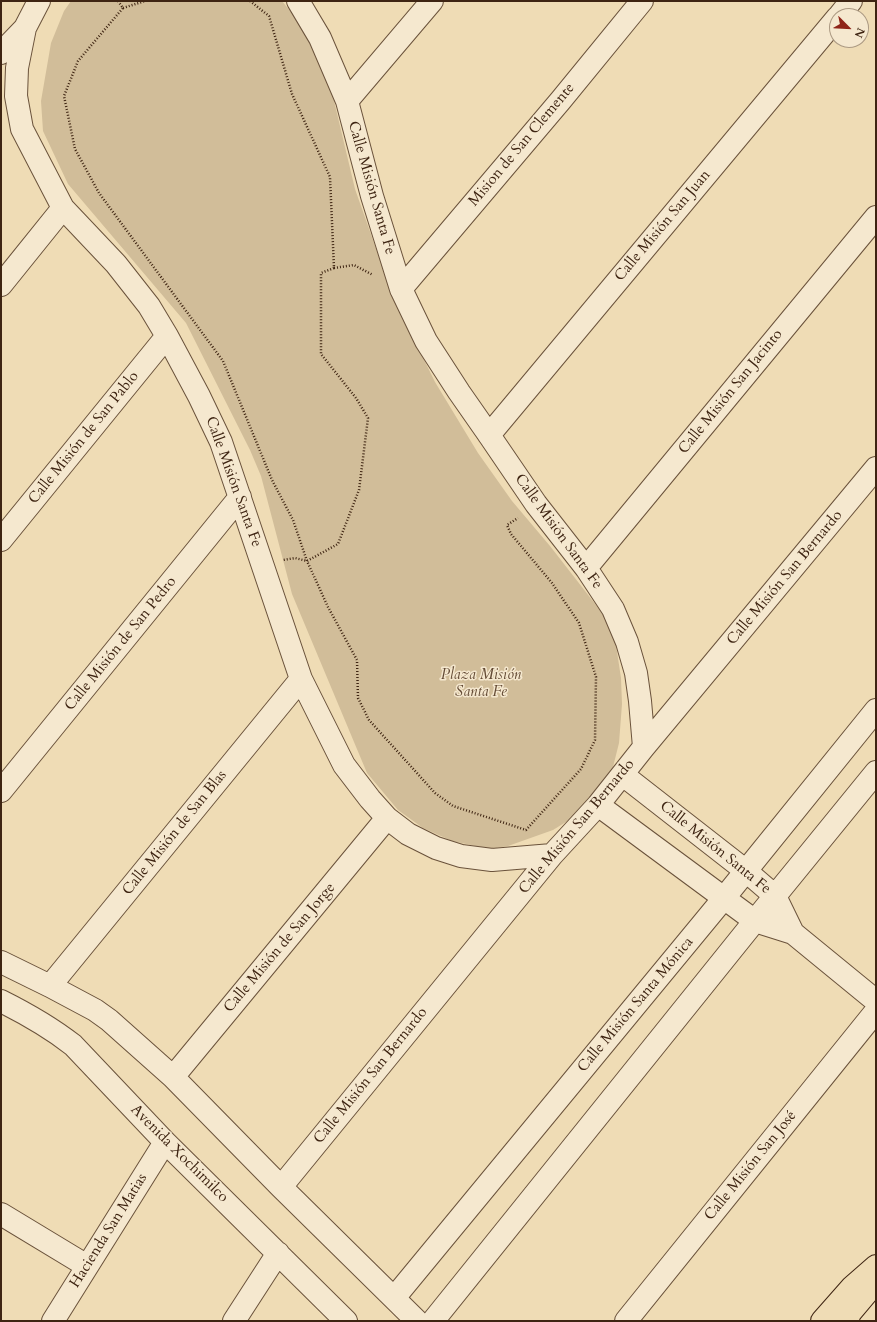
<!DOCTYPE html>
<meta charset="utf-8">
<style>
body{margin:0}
#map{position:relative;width:877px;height:1322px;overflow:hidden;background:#efdcb5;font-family:Cardo,serif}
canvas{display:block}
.frame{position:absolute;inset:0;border:2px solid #3e2412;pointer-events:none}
.north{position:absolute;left:829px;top:8px;width:40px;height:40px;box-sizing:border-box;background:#f5e8cf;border:1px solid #ac9a83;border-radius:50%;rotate:114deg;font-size:11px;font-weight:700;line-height:16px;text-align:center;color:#3e2412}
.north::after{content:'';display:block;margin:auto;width:14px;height:18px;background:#8f2418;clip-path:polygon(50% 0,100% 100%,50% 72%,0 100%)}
</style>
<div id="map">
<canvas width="877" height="1322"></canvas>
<div class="frame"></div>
<div class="north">N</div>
</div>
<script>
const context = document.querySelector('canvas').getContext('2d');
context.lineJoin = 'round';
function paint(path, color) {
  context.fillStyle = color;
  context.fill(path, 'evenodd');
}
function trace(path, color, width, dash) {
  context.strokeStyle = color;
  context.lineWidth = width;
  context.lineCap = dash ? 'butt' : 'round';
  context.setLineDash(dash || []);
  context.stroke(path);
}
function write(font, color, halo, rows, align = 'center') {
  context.font = font + ' Cardo,serif';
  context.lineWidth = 3;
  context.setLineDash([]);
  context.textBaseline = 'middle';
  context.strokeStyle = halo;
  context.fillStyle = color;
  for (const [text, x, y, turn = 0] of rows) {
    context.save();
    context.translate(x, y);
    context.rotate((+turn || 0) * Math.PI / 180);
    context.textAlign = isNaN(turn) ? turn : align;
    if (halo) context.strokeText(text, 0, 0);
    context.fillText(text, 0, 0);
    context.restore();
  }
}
paint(new Path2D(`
 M71,1H282L308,33L330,84L355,189L379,257L397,305L435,382L478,453L512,501L550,546L603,614L616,645L621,678L622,704L619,743L612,771L582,812L553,830L508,846L490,849L452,841L423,828L398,810L367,773L292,594L261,476L250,450L186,323L68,184L43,131L41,101L51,43L64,11Z`), '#d1bd99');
const minor = new Path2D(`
 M39,1L25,28L17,68L16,96L22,129L63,208L116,264L149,306L167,336L199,396L221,442L301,679L344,765L370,799L387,818L408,834L436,848L461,856L492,860L552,855
 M298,1L320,38L347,101L372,196L401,289L426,341L459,392L489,435L536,504L586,568L613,609L627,642L636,673L640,701L644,747
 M839,16L851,1
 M1,53L25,28
 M347,101L432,1
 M1,285L63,208
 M401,289L561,100L642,1
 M489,435L837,18
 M1,540L167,336
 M586,568L876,217
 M623,775L746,871L775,896L793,933
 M1,791L240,497
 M598,805L755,921L793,933L876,1001
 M1,962L50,986L95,1010L109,1020L173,1077L281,1187L417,1321
 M50,986L301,679
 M1,1001C27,1014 50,1027 73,1045L165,1142L346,1321
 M173,1077L387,818
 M281,1187L552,855L598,805L644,747L876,468
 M1,1214L87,1266
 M394,1298L724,898L876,710
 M53,1321L165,1142
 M234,1321L278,1253
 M433,1321L766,907L876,772
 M626,1321L876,1011`);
const major = new Path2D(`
 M822,1321L852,1287L876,1266
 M847,1321L850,1313L876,1282`);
trace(minor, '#6a523b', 24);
trace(major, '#3e2412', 24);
trace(new Path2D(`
 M118,1L123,8L78,61L64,96L75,149L99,193L223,361L272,480L293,520L307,561L328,607L357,660L358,698L369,720L435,793L453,806L526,830L581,769L595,740L596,677L579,623L552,583L511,534L507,525L518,518
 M250,1L269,16L292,94L330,177L334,268L321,273V354L356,398L368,418L359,490L338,544L307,561L295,558L283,560
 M123,8L145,1
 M334,268L354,265L373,275`), '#3e2412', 2.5, [1, 2]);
trace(minor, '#f5e8cf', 22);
trace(major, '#efdcb5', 22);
write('15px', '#3e2412', '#f5e8cf', [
 ["Mision de San Clemente",522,145,-50],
 ["Calle Misión Santa Fe",371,188,74],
 ["Calle Misión San Juan",663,226,-50],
 ["Calle Misión San Jacinto",731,392,-51],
 ["Calle Misión de San Pablo",84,438,-51],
 ["Calle Misión Santa Fe",233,482,70],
 ["Calle Misión Santa Fe",558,532,54],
 ["Calle Misión San Bernardo",785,578,-50],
 ["Calle Misión de San Pedro",121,644,-51],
 ["Calle Misión San Bernardo",577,827,-50],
 ["Calle Misión de San Blas",175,833,-51],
 ["Calle Misión Santa Fe",715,848,39],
 ["Calle Misión de San Jorge",280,948,-50],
 ["Calle Misión Santa Mónica",636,1005,-50],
 ["Calle Misión San Bernardo",371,1076,-51],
 ["Avenida Xochimilco",179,1154,45],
 ["Calle Misión San José",751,1166,-51],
 ["Hacienda San Matias",109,1231,-58]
]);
write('italic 15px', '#634a34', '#f5e8cf', [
 ["Plaza Misión",481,676],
 ["Santa Fe",481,693]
]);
</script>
